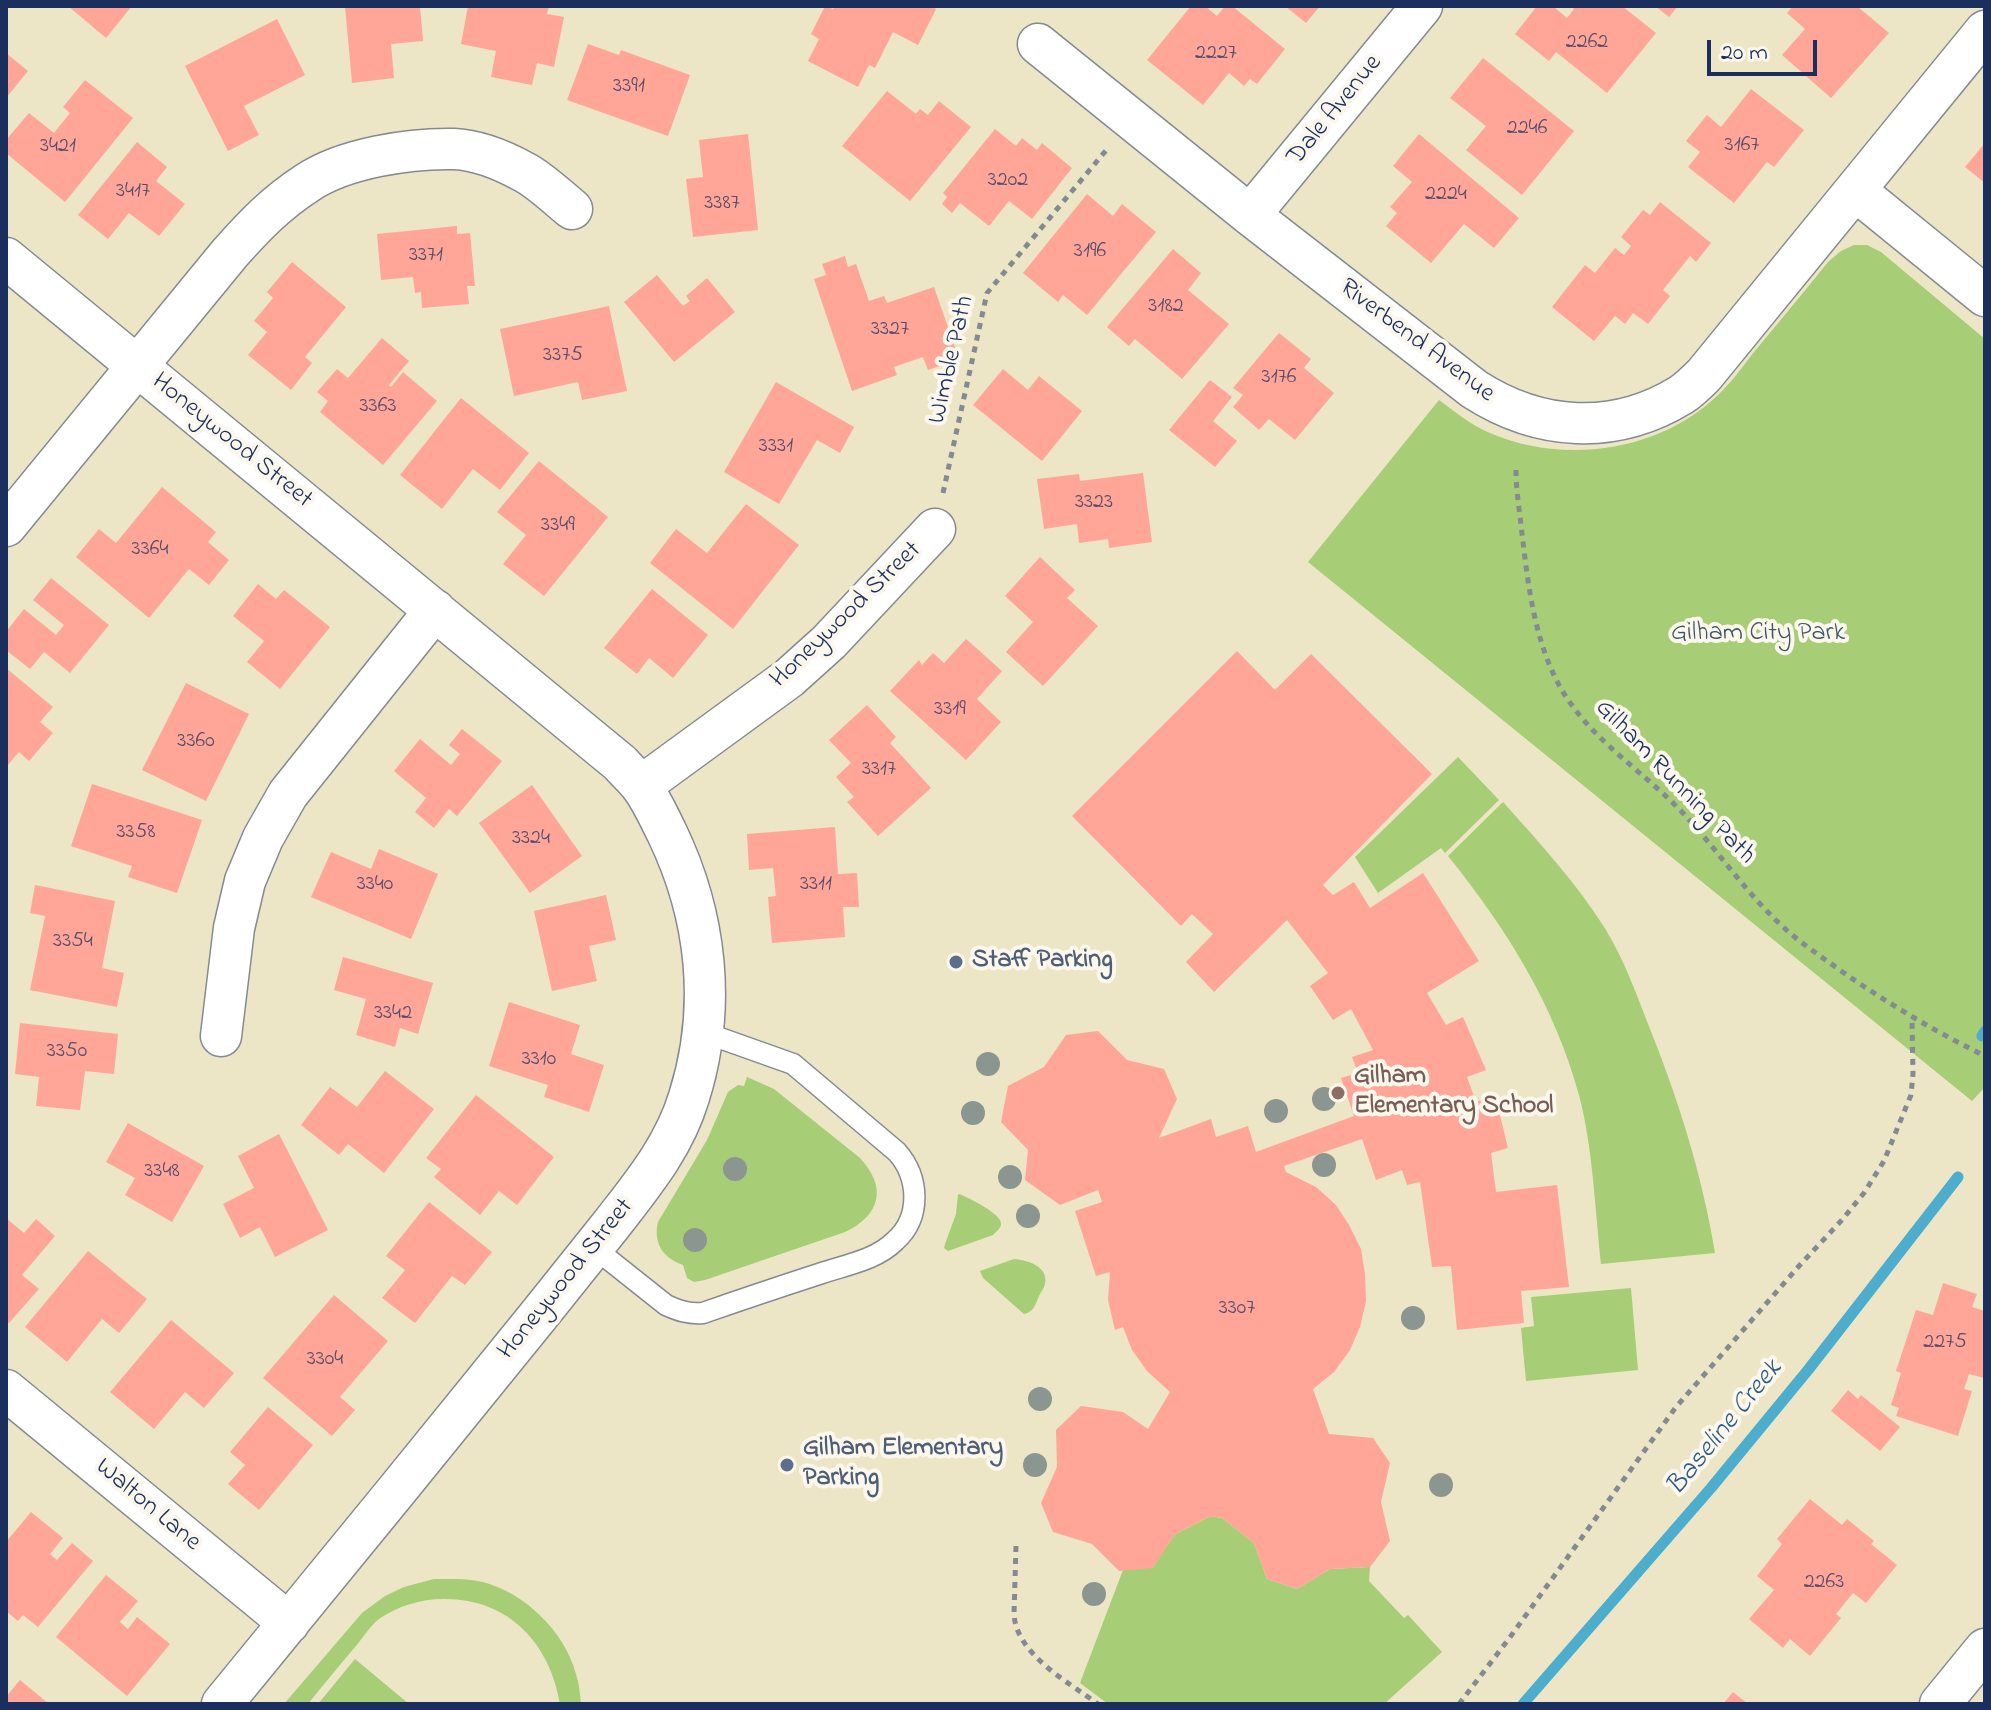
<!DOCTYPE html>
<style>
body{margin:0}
#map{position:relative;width:1991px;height:1710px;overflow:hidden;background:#ece5c6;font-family:"Indie Flower",sans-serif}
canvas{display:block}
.frame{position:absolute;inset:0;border:8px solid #1b2f5e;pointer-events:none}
.scale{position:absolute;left:1707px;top:40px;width:110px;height:36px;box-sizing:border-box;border:4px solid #1b2f5e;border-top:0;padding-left:10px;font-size:24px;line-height:28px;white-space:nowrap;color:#1b2f5e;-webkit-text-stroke:6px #fbf7ec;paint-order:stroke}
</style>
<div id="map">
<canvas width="1991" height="1710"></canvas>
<div class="frame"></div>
<div class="scale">20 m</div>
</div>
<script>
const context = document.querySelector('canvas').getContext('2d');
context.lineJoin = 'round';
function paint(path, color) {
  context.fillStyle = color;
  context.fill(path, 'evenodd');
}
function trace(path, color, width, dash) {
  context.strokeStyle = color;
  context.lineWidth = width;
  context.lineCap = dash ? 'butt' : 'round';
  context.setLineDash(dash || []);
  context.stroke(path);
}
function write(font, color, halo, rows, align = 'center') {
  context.font = font + ' "Indie Flower",sans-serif';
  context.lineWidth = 8;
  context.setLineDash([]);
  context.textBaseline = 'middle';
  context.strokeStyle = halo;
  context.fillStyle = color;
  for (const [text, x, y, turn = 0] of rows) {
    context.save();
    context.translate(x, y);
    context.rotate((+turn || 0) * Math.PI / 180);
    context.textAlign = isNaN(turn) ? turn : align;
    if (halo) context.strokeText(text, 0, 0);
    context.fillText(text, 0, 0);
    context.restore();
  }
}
paint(new Path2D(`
 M1854,245H1867L1881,252L1985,339V1087L1972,1101L1308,562L1439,400C1455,412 1471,425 1490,433C1564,465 1660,452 1719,394C1732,382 1743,366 1754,352C1779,322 1804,292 1828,262L1841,251Z
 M1458,757L1499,800L1445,853L1441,848L1378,893L1355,857Z
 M1503,802C1540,843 1577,884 1606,930C1623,958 1635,990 1646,1019C1677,1095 1702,1173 1715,1253L1601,1264C1595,1209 1593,1148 1579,1095C1554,1004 1506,928 1448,856Z
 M747,1077L774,1089L860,1158C887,1187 881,1215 845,1232L705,1280L694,1282L687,1278L683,1265C663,1258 653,1243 658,1222L707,1140L728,1092L738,1085L744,1086Z
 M958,1194L962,1195C970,1199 1002,1214 1001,1224C1001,1228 996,1232 993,1235L948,1251L944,1248L945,1244L956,1214Z
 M1014,1259C1028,1260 1049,1267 1045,1284C1044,1288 1041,1292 1039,1296C1035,1305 1034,1312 1024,1314L983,1278L980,1271Z
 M1631,1288L1638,1370L1526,1381L1521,1328L1534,1326L1531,1297Z
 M1211,1516L1222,1518L1254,1543L1267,1579L1297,1589L1330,1569L1370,1567L1369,1581L1404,1618L1408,1615L1442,1652L1384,1704H1108L1080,1683L1123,1570L1153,1567L1174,1535Z
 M434,1579C450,1579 467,1578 483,1582C525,1593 565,1632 576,1674C579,1683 580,1694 581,1704H560C550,1643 508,1598 443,1599C421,1599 397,1606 379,1619C370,1626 363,1638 355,1647C339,1666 323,1685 308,1704H284L362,1613L385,1596L404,1587Z
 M355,1659L409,1704H318Z`), '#a7cd77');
trace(new Path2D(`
 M1982,1036L1985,1031
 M1523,1704L1711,1488L1808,1370L1958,1177`), '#4dadcc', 11);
paint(new Path2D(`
 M68,6H132L106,38Z
 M345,6H420L423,41L391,44L394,78L352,83Z
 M468,6H549L547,14L564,17L554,67L537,63L532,85L491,77L496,51L461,44Z
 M825,6L833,9L835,6H930L936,9L918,45L893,32L875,68L869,65L858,87L808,61L819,39L811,34Z
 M1191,6H1205L1217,16L1225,6H1232L1285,49L1257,84L1250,79L1244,86L1229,73L1203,105L1147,60Z
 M1285,6H1320L1306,23Z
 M1537,6H1553L1567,18L1574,9L1571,6H1622L1656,33L1607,93L1556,52L1549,61L1515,34Z
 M1655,6H1678L1669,17Z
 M1793,6H1857L1889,33L1831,98L1782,55L1805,29L1787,13Z
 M277,19L305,75L244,106L259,135L228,151L185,66Z
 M588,44L619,55L621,50L690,75L668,136L567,100Z
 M6,53L28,71L6,98Z
 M1483,58L1574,131L1522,195L1466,150L1486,126L1450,98Z
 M85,80L133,118L65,202L6,153V140L29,113L54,133L70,113L63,107Z
 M1751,89L1804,130L1774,167L1767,162L1734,203L1688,167L1700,152L1686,141L1707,115L1721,127Z
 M887,91L916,114L920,109L928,115L939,101L971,127L910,201L842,146Z
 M995,129L1016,146L1022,138L1037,150L1042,143L1072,168L1032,219L1009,201L989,226L960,203L952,213L942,204L947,197L943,193Z
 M748,134L758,230L693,237L686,179L703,177L699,140Z
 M1419,134L1519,218L1494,248L1464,224L1431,263L1386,226L1397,213L1390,207L1412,182L1393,166Z
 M137,142L167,167L156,181L185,204L159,236L129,213L108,239L78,215Z
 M1985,143V183L1965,167Z
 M1087,194L1113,216L1122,204L1156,232L1087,315L1063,295L1058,302L1023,273Z
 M1660,202L1711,243L1696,262L1690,256L1663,290L1670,296L1648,324L1633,313L1625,324L1615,316L1594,341L1552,307L1585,265L1595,273L1615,248L1624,255L1631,246L1621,237L1643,210L1650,215Z
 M457,226V234L470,233L475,286H467L469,304L422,308L421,292L415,293L413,277L381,280L377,234Z
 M1173,249L1201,273L1188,290L1229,324L1182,379L1135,339L1129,346L1107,327Z
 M845,256L848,267L856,264L869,301L884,296L887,303L934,287L959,359L928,370L923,357L894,367L897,375L852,391L814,279L826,275L822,264Z
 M292,262L346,307L305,357L312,363L291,390L248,355L267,332L254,321L273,298L267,292Z
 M657,275L683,306L690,301L686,296L707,278L735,312L674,362L624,302Z
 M609,306L627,391L582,400L578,382L514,396L500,329Z
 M1279,333L1311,359L1304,368L1334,393L1295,440L1269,419L1259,430L1233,407L1243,395L1233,388Z
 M382,338L409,361L389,385L391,387L403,372L437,401L383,465L320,412L328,401L317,392L337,369L348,378Z
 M1003,369L1028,390L1039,376L1082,411L1042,461L973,405Z
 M1210,380L1232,397L1213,421L1237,441L1215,467L1169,430Z
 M776,382L854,427L840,453L817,440L779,504L724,472Z
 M461,398L529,453L500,490L473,469L442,509L400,475Z
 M539,461L608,517L544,596L503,564L526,535L497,512Z
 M1143,473L1152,542L1109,548L1108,539L1079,543L1077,524L1044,529L1037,479L1079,474L1080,481Z
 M162,487L216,532L208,542L229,560L209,585L189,569L149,618L76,557L99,529L116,543Z
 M746,504L799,545L733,629L650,563L676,529L707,553Z
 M1040,557L1075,590L1067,598L1098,626L1043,686L1006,652L1033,622L1005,596Z
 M51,578L109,625L70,673L44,652L30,669L6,650V632L24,609L56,635L64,625L33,600Z
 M258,584L276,599L284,590L330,627L280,689L247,662L264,641L233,616Z
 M652,589L708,635L673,678L649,658L637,674L604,648Z
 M966,639L1002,671L977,699L1001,722L966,760L890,691L919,660L922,665L933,653L944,663Z
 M1237,651L1275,690L1311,654L1432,774L1323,885L1333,895L1354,882L1370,908L1423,873L1479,961L1427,993L1446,1025L1463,1017L1486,1070L1467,1077L1476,1102L1495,1095L1508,1148L1491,1153L1496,1192L1557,1185L1569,1287L1521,1291L1524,1323L1457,1330L1451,1266L1432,1267L1420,1182L1407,1185L1402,1170L1376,1180L1362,1139L1284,1166L1286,1172L1316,1187L1336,1205L1349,1225L1361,1249L1365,1274L1366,1301L1360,1327L1350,1350L1334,1372L1313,1389L1329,1434L1373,1438L1390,1463L1381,1502L1390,1541L1370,1567L1330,1569L1297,1589L1267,1579L1254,1543L1222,1518L1211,1516L1174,1535L1153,1568L1119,1571L1092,1544L1053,1532L1041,1503L1057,1467L1056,1430L1081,1406L1123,1412L1148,1429L1170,1392L1147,1371L1132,1350L1123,1327L1115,1330L1108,1300L1110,1272L1096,1276L1075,1211L1102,1202L1098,1190L1060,1205L1025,1180L1028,1150L1001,1122L1008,1086L1044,1067L1066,1035L1098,1031L1127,1060L1164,1069L1177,1099L1159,1138L1211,1119L1216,1137L1248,1126L1256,1152L1354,1116L1341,1078L1358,1073L1352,1057L1373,1050L1351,1009L1333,1020L1310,986L1328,973L1287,920L1214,992L1186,962L1213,934L1192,914L1181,926L1072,816Z
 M6,668L53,707L40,722L53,733L29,761L19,752L6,767Z
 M186,683L249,714L206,801L142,770Z
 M867,705L896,737L890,743L931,788L878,836L847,802L854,797L836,777L851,763L829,740Z
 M462,729L502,761L457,816L449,809L434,828L415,812L426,798L394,771L420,739L451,765L460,754L449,745Z
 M92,784L202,820L177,893L128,877L132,866L71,846Z
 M532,785L582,856L530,893L479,823Z
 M835,827L838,874L857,873L859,907H843L845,937L772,943L768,897L776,896L773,868L749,870L747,834Z
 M379,849L438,874L411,939L311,897L331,852L371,869Z
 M35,885L115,901L102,968L124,973L117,1007L30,990L45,916L30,913Z
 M606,895L616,940L589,946L597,981L552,991L534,911Z
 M343,957L433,983L418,1034L400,1028L395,1047L356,1035L366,999L334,990Z
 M509,1002L580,1025L571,1054L604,1065L589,1112L544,1097L548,1085L489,1066Z
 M20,1023L118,1034L114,1074L85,1071L80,1110L36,1106L39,1077L15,1074Z
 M385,1071L434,1109L384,1173L348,1144L339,1155L301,1125L330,1087L357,1107Z
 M476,1095L554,1157L517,1205L499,1191L480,1215L434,1177L441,1169L426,1158Z
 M128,1123L204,1166L172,1222L125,1195L135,1178L106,1162Z
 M279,1134L328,1230L275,1257L260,1227L240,1238L223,1204L254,1188L238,1156Z
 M429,1202L492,1252L465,1285L452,1276L415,1323L382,1298L405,1270L386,1256Z
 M6,1218L24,1233L36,1219L55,1236L22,1275L39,1289L9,1323L6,1321Z
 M88,1251L147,1299L119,1333L102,1319L67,1362L25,1327Z
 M1943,1283L1977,1294L1972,1307L1985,1311V1374L1984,1378L1969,1374L1964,1389L1972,1391L1958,1436L1896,1416L1899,1408L1891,1405L1901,1373L1896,1371L1916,1310L1933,1315Z
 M334,1295L388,1341L340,1397L355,1410L332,1436L263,1378Z
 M171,1320L234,1373L204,1408L185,1392L154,1429L110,1392Z
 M1848,1390L1858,1399L1861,1395L1900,1427L1880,1451L1831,1411Z
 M268,1407L313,1445L259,1510L228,1484L245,1465L230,1452Z
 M1810,1499L1842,1525L1847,1519L1874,1541L1871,1544L1897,1565L1866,1603L1853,1593L1836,1614L1841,1618L1810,1656L1790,1639L1783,1648L1749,1619L1774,1590L1757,1576L1782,1544L1777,1539Z
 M31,1512L63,1538L50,1554L57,1560L72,1543L93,1561L38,1627L23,1615L18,1621L6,1611V1542Z
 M106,1575L138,1601L120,1622L128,1629L137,1617L170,1644L127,1696L56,1637Z
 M20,1680L49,1704H6V1697Z
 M1733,1692L1748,1704H1723Z`), '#ffa698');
const lane = new Path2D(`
 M593,1247L666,1305C679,1311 689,1314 703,1313C743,1299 782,1286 822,1273C846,1265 876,1260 895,1241C922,1217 919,1177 897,1152L793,1064L717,1037L703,1035`);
const street = new Path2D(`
 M1038,44L1250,215L1474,389C1539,431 1614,436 1681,395C1689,390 1697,382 1704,375L1985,31
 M1856,191L1985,296
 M1250,215L1422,6
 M6,258L620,763C627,771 635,778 641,786C651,799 659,817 667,833C707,916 717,1008 689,1097C674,1147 642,1185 611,1225C587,1255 563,1285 539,1315C434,1445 328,1575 222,1704
 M6,526L230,253C255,225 275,204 307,183C344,158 410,148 454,149C477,150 504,161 524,172C541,181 557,197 572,209
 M641,786L789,678L829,642L935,529
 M221,1036L234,928L245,881L263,838L288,794L435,610
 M6,1390L289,1623
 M1940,1704L1985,1649`);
trace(lane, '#848a92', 23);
trace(street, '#848a92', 43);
trace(new Path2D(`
 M1516,470C1516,489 1519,507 1521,525C1527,575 1532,627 1553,673C1579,731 1633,763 1676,806C1713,843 1742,889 1781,925C1800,943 1822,957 1844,973C1889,1004 1936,1032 1985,1056
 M943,493L987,293L1108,148
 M1016,1546L1014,1614C1016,1654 1068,1682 1098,1704
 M1459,1704L1508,1640L1676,1407L1799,1266L1841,1221L1864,1193L1884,1161L1911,1095L1913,1074L1912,1017`), '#848a92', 5, [6, 6]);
trace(lane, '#fff', 20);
trace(street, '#fff', 40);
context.fillStyle = '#8c9690';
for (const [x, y] of [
 [988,1064],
 [1324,1099],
 [1276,1111],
 [973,1113],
 [1324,1165],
 [735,1169],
 [1010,1177],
 [1028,1216],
 [695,1240],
 [1413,1318],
 [1040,1399],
 [1035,1465],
 [1441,1485],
 [1094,1594]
]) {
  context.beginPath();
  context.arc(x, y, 12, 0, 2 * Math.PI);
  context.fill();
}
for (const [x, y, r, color] of [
 [956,962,8,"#5c6f8a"],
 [1338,1093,8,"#8d6e63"],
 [787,1465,8,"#5c6f8a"]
]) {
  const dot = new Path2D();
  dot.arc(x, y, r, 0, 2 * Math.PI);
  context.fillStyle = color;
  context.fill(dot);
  trace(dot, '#fbf7ec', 3);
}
write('22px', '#544d6c', null, [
 ["2262",1587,43],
 ["2227",1216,54],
 ["3391",629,87],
 ["2246",1527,129],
 ["3167",1742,146],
 ["3421",58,147],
 ["3202",1008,181],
 ["3417",133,192],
 ["2224",1446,195],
 ["3387",722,204],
 ["3196",1090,252],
 ["3371",426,256],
 ["3182",1166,307],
 ["3327",890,330],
 ["3375",563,356],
 ["3176",1279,378],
 ["3363",378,407],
 ["3331",776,447],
 ["3323",1094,503],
 ["3349",558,526],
 ["3364",150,550],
 ["3319",950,710],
 ["3360",196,742],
 ["3317",879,770],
 ["3358",136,833],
 ["3324",531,839],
 ["3340",375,885],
 ["3311",816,885],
 ["3354",73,942],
 ["3342",393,1014],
 ["3350",67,1052],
 ["3310",539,1060],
 ["3348",162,1172],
 ["3307",1237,1309],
 ["2275",1945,1343],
 ["3304",325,1360],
 ["2263",1824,1583]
]);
write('26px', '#1b2f5e', '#fbf7ec', [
 ["Dale Avenue",1336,111,-51],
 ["Riverbend Avenue",1416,342,37],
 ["Wimble Path",953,360,-77],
 ["Honeywood Street",231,442,39],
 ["Honeywood Street",847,616,-44],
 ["Gilham Running Path",1674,783,46],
 ["Honeywood Street",567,1280,-51],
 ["Walton Lane",147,1506,40]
]);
write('26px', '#3e5664', '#fbf7ec', [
 ["Gilham City Park",1758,635]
]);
write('bold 26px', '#4e5e75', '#fbf7ec', [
 ["Staff Parking",972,962],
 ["Gilham Elementary",803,1450],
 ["Parking",803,1480]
], 'left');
write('bold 26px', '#785e54', '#fbf7ec', [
 ["Gilham",1354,1078],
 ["Elementary School",1354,1108]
], 'left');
write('italic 28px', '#2c5b84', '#fbf7ec', [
 ["Baseline Creek",1726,1429,-51]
]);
</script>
